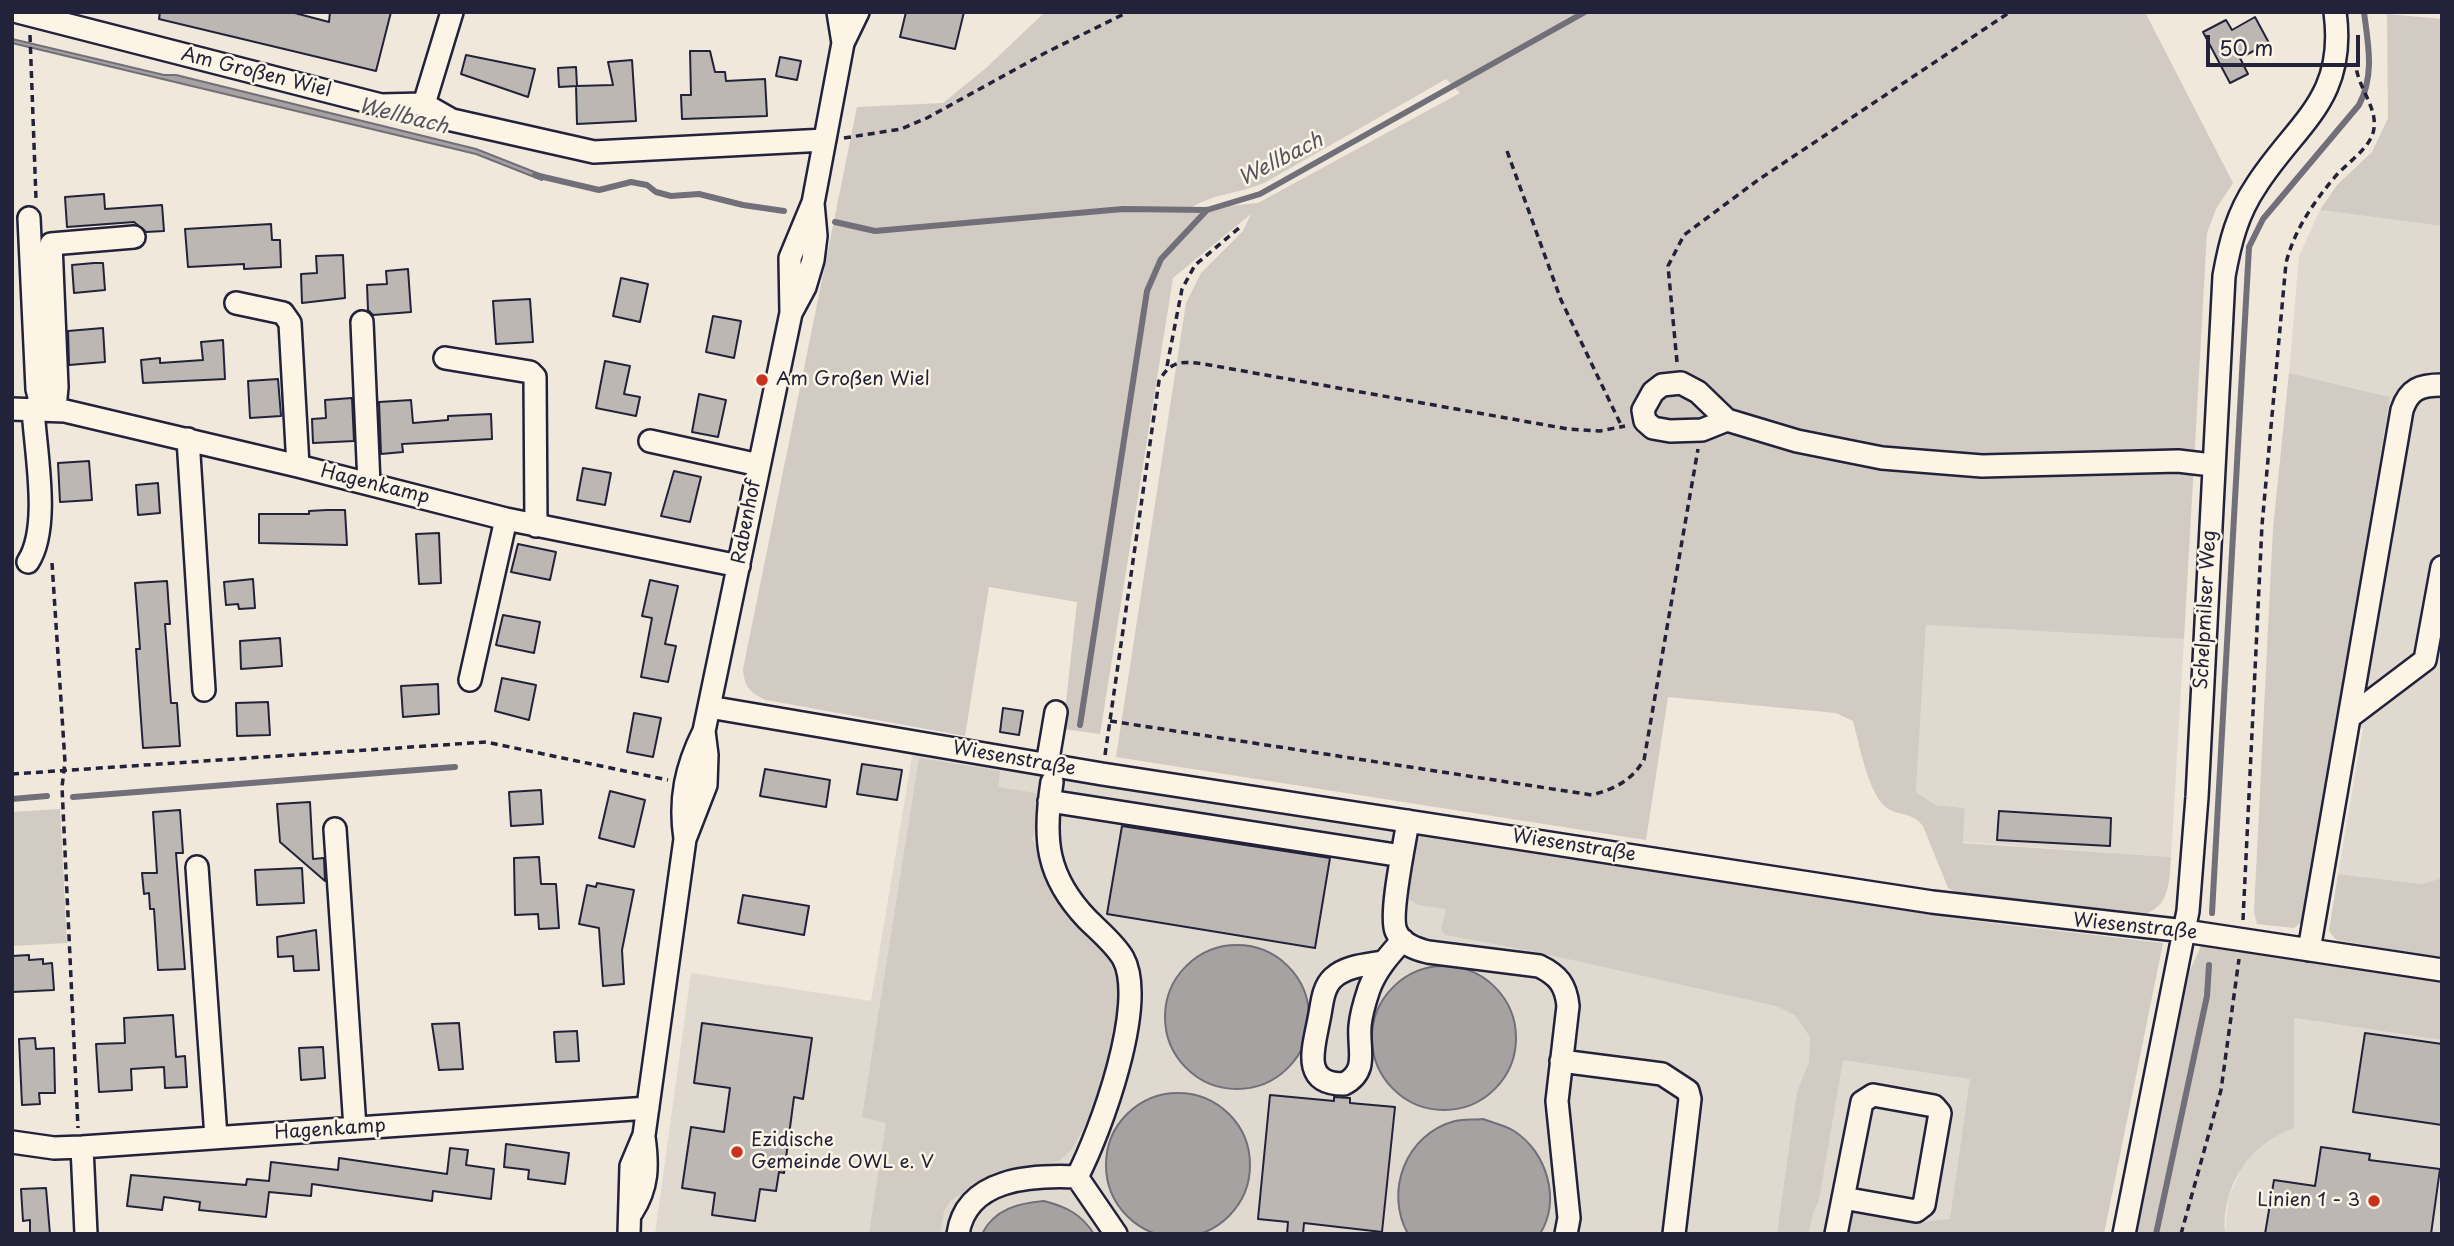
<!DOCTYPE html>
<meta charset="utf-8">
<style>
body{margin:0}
#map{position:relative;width:2454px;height:1246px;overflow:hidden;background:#efe8db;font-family:"Playpen Sans",sans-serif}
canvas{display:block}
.frame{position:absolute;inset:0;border:14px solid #22223b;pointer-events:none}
.scale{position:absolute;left:2206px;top:35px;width:154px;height:32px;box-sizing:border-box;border:4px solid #22223b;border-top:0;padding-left:9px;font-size:21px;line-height:24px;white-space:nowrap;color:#22223b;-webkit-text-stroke:5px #fcf5e5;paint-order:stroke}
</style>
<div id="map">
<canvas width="2454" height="1246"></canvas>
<div class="frame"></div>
<div class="scale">50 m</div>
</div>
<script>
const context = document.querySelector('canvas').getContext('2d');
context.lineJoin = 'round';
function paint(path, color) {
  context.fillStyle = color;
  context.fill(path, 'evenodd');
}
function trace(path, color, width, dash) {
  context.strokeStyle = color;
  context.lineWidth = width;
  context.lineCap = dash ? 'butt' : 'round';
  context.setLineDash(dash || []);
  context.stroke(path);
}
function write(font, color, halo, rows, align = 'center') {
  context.font = font + ' "Playpen Sans",sans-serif';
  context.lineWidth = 5;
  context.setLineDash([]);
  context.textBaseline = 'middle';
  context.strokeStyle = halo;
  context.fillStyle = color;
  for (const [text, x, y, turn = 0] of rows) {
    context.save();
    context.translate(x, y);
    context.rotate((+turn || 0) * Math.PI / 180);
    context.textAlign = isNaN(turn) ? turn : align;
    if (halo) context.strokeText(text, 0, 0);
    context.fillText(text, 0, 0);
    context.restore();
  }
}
paint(new Path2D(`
 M2320,210L2442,226V878L2422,884L2338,874L2363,728L2337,723L2390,397L2289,373L2299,256Z
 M1926,625L2184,639L2171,857L1963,842L1965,808L1935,805L1916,792Z
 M913,751L2044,931L2012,1234H655L691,973L871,1001Z
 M2293,1018L2442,1040V1234H2225L2228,1199L2242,1167L2263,1143L2275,1135L2294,1128Z`), '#e0d9cf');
paint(new Path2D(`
 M1045,12H2145L2233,183L2216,209L2207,233L2184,639L1926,625L1916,792L1935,805L1965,808L1963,843L2171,857C2169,885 2170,908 2139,916L1955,892L1948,888L1923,826C1913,813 1903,816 1890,810C1869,800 1859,743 1853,721L1836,713L1668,697L1646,840L1116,757L1186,303L1201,273L1243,231L1251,214L1173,278L1100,734L1063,729L1077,602L989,587L965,736L766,700C750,693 744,686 743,669L857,107L943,103L986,68ZM1446,79L1460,93L1258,203L1188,210C1210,193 1241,194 1266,182Z
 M2387,14L2442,19V226L2320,210L2337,185L2372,152L2388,118Z
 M2289,373L2390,397L2304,920L2294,928L2257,924L2254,912L2273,528Z
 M919,758L1000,771L998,787L1036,793L1037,825L1032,839L1045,864L1052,894L1109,960L1117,981L1118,1000L1105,1075L1084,1127L1071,1150L1059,1161L989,1178L951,1200L944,1211L940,1234H869L886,1123L862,1117Z
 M60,809L67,943L12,946V812Z
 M1423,832L1957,919L2163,943L2104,1234H1846L1853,1208L1923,1222L1950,1219L1970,1079L1843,1060L1819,1200L1813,1213L1808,1234H1777L1797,1092L1809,1062L1810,1037L1795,1015L1776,1006C1666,982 1557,954 1445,935L1441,929L1446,909L1418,905L1405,896L1413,840Z
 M2338,874L2422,884L2442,878V958L2336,940L2329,931Z
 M2202,944L2442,981V1040L2294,1018V1128C2250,1143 2221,1186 2225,1234H2135L2190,970Z`), '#d1cbc3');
const water = new Path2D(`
 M12,39L164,75H176L476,149L542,175V180L476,154L12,43Z
 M1165 1017a72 72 0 1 1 144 0a72 72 0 1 1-144 0Z
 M1372 1038a72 72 0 1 1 144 0a72 72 0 1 1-144 0Z
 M1106 1165a72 72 0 1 1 144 0a72 72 0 1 1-144 0Z
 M1483,1119C1493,1123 1505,1125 1514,1131C1547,1152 1561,1200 1540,1234H1408C1384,1191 1406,1134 1455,1121C1464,1119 1474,1120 1483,1119Z
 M1044,1201C1067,1207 1081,1214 1094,1234H982C994,1209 1019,1203 1044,1201Z`);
paint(water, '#a6a2a2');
trace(water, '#716f79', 2);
trace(new Path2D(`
 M535,175L599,190L631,182L647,185L656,192L671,196L699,194L743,205L784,211
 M835,222L875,231L1123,209L1207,210L1260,194L1585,12
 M1080,725L1147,291L1161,259L1207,210
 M73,797L455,767
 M12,799L47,796
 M2212,913L2249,247L2263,219L2359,105C2375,75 2368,44 2364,12
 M2156,1234L2207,996L2209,965`), '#716f79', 6);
const building = new Path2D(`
 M160,12H291L329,22L330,12H391L376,71L159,19Z
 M906,12H964L955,49L900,37Z
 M2255,17L2269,43L2240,58L2248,74L2230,83L2203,32L2226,20L2232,30Z
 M690,51H710L715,72H725L726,81L765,79L767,116L682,119L681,95H691Z
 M466,55L535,69L528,97L461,74Z
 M780,57L801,61L797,80L776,76Z
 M632,60L636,121L577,124L576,86L613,85L608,62Z
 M576,67L577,86L559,87L558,68Z
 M104,194L105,209L162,205L164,231L146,232L134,222L67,227L65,197Z
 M271,224L272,240H280L281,267L244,269V264L188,267L185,229Z
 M343,255L345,298L302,303L301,274L317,273L316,256Z
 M94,263H103L105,290L74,293L72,265Z
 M408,269L411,312L373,315L368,310L367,285L387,284L386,271Z
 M621,278L648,284L640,322L613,316Z
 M530,299L533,342L496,344L493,301Z
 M713,316L741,321L734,358L706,352Z
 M103,328L105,362L69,365L68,331Z
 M223,340L225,379L143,383L141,360L160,358V363L203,360L201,342Z
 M605,361L630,366L624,394L640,397L636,416L596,408Z
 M278,379L281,416L250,418L248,381Z
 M699,394L726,400L718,437L692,432Z
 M352,398L354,441L313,443L312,419L326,418L325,400Z
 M411,400L413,423L448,420V416L491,414L492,439L402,444L403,452L381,454L379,402Z
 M89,461L92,500L60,502L58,463Z
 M583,468L611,473L605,505L577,500Z
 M674,471L701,477L690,522L661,516Z
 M158,483L160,513L138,515L136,485Z
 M327,510H345L347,545L259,543V514H309V511Z
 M439,533L441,583L419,584L416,534Z
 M518,544L556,552L550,580L511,572Z
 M253,579L255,608L239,609L238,604L226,605L224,582Z
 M650,580L678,586L665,644L676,646L668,682L641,677L652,618L642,616Z
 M167,581L170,624H165L171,703H177L180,746L143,748L136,649H140L135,583Z
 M503,615L540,622L534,653L496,645Z
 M280,638L282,666L241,669L240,641Z
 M502,678L536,685L529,720L495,711Z
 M438,684L439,714L403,717L401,686Z
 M268,702L270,735L237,736L236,703Z
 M1003,708L1023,711L1019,735L1000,732Z
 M634,713L661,718L653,757L627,752Z
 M862,764L902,770L897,800L857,794Z
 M765,769L830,780L826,807L760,796Z
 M541,790L543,824L511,826L509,792Z
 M610,791L645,800L634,847L599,838Z
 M310,802L313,859L324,858L325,881L280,842L277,804Z
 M180,810L183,853H176L185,969L158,970L154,909H150L149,893L144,894L142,873H157L153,812Z
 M1999,811L2111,818L2110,846L1997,840Z
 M1122,826L1330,858L1315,948L1107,914Z
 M539,857L541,884H556L559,928L539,929L538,914L515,915L514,858Z
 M302,868L304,903L257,905L255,870Z
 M597,883L634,890L622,950L624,984L603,986L599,928L579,924L587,885L596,887Z
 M743,895L809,906L804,935L738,923Z
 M316,930L319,970L294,971L293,956L278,957L277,937Z
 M29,955V960L43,959V964L52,963L54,990L12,992V956Z
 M173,1015L176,1057L185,1056L187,1087L165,1088L164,1067L131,1069L132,1090L99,1092L96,1044L125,1043L124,1018Z
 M459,1023L463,1069L439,1070L432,1024Z
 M702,1023L812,1038L803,1099L794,1097L784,1173L779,1172L776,1191L760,1189L755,1221L712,1215L715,1193L682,1188L691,1127L724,1132L730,1088L694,1083Z
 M577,1031L579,1061L556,1062L554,1032Z
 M2365,1033L2442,1044V1125L2353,1112Z
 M35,1038L36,1049L54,1048L55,1093H39L40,1104L22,1105L19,1039Z
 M323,1047L325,1078L301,1080L299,1048Z
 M1270,1095L1334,1101V1097L1350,1098V1103L1395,1107L1382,1232L1304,1223L1303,1234H1287L1288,1222L1258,1219Z
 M506,1144L569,1153L565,1184L528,1179L529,1170L504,1167Z
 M2321,1147L2370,1154L2369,1160L2440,1169L2431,1234H2265L2274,1180L2315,1186Z
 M450,1148L468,1150L466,1165L494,1169L491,1199L433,1191L432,1201L312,1184L311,1196L269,1192L266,1217L199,1210L200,1202L164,1197L162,1210L127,1206L131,1175L246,1185L247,1179L269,1181L271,1162L338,1170L339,1158L447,1174Z
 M46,1188L50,1234H30V1220L23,1221L21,1189Z`);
paint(building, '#bcb7b3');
trace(building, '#22223b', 2);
const minor = new Path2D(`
 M18,12L381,105L424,104L452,120L594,152L825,140
 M838,12L843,43
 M424,104L452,12
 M29,218L37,389L42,408
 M236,303L283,313L290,323L298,466
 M791,313L790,258L812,205
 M362,322L369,484
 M445,358L530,372L535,377L536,526
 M12,409L65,411L298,466L506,519L739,566
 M55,409L57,387L51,244L134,237
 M1727,420L1698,392L1681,383L1662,385L1653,392L1643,410L1645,421L1653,428L1670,431L1702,430L1727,420L1797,441L1882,458L1982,466L2178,461L2212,465
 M188,439L204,690
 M650,441L759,465
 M28,562C51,527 35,450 33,408
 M470,680L506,519
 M709,707L1102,774L1932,902L2185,931L2442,970
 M2351,716L2425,660L2442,567
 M1047,765L1056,712
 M1049,801L1402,856
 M1408,821C1405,842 1389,914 1396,931C1401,944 1416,949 1428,952L1539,966C1558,975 1566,985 1568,1006L1557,1101L1569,1218L1566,1234
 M335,829L355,1128
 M685,839C679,799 686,767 704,731L791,313L805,287L813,260L816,236L813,203L843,43L858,12
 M197,867L216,1137
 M2309,950L2402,410C2409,389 2420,385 2442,385
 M1383,962C1366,965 1346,966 1333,978C1322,988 1322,1006 1319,1019C1314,1047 1300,1084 1344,1084C1369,1071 1358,1050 1360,1026C1361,1014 1365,1001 1369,989C1376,970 1389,955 1403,940
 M1561,1061L1662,1074L1688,1091L1690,1099L1674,1234
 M12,1142L54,1148L82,1147L648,1108
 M82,1147L86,1234
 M1077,1177L1116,1234
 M632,1212C648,1187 648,1166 644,1137
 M629,1234L631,1166L644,1135L685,839L706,785L707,755L704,731
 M958,1234C966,1178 1032,1175 1077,1177C1100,1133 1148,1003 1123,958C1115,944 1098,930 1087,919C1046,876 1043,839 1052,782
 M1836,1234L1862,1102L1873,1095L1934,1106L1940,1113L1924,1205L1916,1211L1843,1198
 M2124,1234L2188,911L2197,797L2224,276C2230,243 2237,214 2256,186C2296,123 2347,100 2335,12`);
trace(minor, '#22223b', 26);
trace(new Path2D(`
 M30,35L36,199
 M844,138L901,129L927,118L1045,53L1128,12
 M1507,151L1561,300L1622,427
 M1677,362L1668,266L1684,235L1758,180L2010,12
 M1167,366L1182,289L1195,265L1239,228
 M52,563L65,762L62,787L78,1128
 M1110,721L1592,795C1616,788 1631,781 1644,760L1698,449
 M1105,755L1159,381C1171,360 1182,361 1204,364L1568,429L1600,431L1625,426
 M12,774L486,742L668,780
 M2243,920L2262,525L2286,263C2294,231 2313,203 2334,178C2346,163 2372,148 2374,128C2377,107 2358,87 2356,66
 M2181,1234L2221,1090L2239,959`), '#22223b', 3.5, [7, 5]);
trace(minor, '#fcf5e5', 21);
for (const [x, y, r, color] of [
 [762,380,7,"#c8321e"],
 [737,1152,7,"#c8321e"],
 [2374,1201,7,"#c8321e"]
]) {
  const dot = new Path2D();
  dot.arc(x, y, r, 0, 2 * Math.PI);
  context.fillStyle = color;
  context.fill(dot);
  trace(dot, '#fcf5e5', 2.5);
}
write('19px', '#22223b', '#fcf5e5', [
 ["Am Großen Wiel",256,73,14],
 ["Hagenkamp",375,485,14],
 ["Rabenhof",747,522,-79],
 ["Schelpmilser Weg",2206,610,-87],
 ["Wiesenstraße",1014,759,10],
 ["Wiesenstraße",1574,846,9],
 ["Wiesenstraße",2135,927,6],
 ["Hagenkamp",330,1130,-4]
]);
write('19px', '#22223b', '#fcf5e5', [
 ["Am Großen Wiel",776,380],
 ["Ezidische",751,1141],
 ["Gemeinde OWL e. V",751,1163],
 ["Linien 1 - 3",2360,1201,"right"]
], 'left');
write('italic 21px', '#575564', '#fcf5e5', [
 ["Wellbach",403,117,14],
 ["Wellbach",1281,160,-27]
]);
</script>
